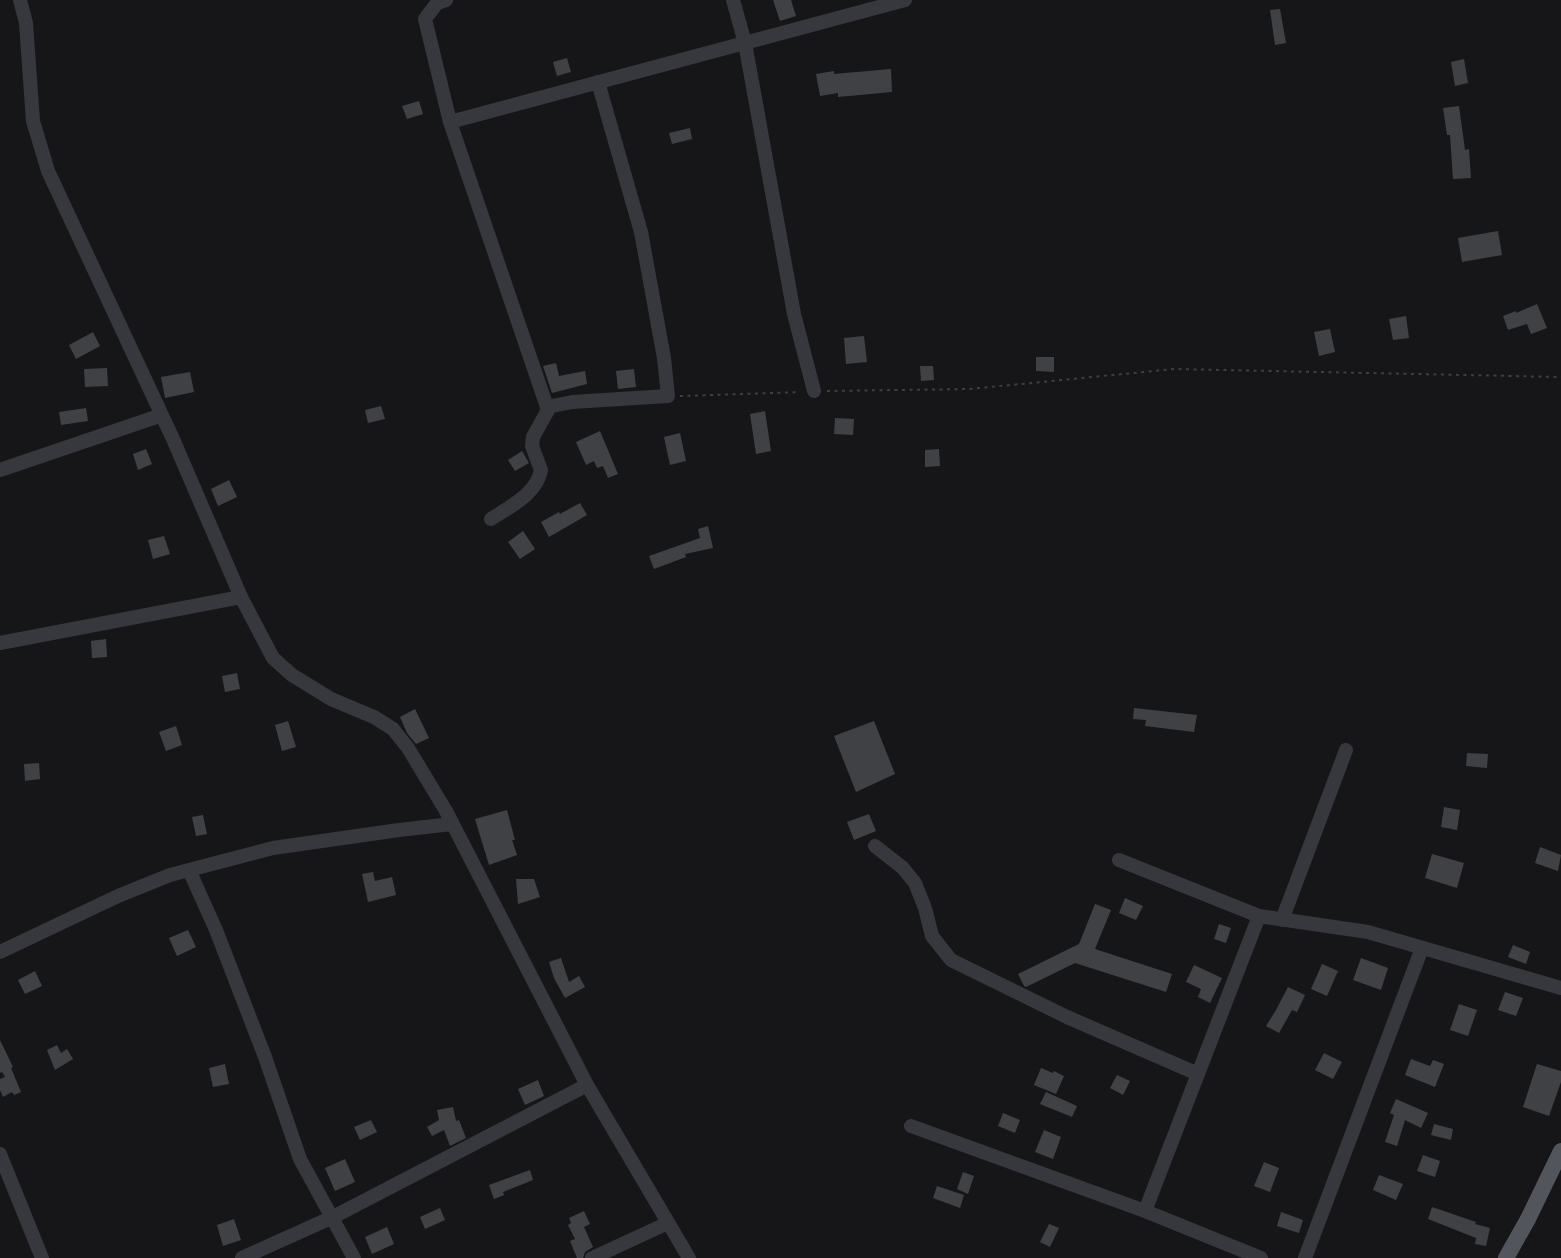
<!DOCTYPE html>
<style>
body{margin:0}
canvas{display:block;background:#161618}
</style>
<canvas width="1561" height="1258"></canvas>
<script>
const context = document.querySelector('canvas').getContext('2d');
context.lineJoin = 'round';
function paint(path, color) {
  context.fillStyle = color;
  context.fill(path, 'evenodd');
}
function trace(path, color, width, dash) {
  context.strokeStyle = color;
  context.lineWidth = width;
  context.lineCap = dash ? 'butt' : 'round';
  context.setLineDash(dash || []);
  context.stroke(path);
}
paint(new Path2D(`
 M773,0H791L796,16L780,21Z
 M1280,9L1286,43L1275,45L1270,10Z
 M567,58L571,72L557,76L553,62Z
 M1464,59L1468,83L1455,86L1451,62Z
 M891,69L892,92L838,97V93L820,96L816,74L834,71V74Z
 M419,101L423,114L407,119L402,106Z
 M1459,106L1465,150L1469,149L1471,178L1453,179L1450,135H1447L1443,108Z
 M690,128L692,139L672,144L669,133Z
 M1498,231L1502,255L1462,262L1458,238Z
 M1537,304L1547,328L1531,334L1527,324L1508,330L1503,316L1516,311V313Z
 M1406,316L1409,338L1393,340L1389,319Z
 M1330,329L1335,352L1319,356L1314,332Z
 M93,332L100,346L76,359L69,345Z
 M864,336L867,362L846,364L844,338Z
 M1036,357H1054V372L1036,371Z
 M556,363L559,376L585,371L587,384L552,393L543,366Z
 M920,366H933L934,380L921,381Z
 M107,368L108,386L85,387L84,369Z
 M634,369L636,387L618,389L616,371Z
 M190,372L194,392L165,398L161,377Z
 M381,406L385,419L368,423L365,410Z
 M86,408L88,421L61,425L59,412Z
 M765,411L771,451L756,454L750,414Z
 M835,418L854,419L853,435L834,434Z
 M600,431L618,474L608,478L603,466L597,468L594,461L586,465L576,442Z
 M680,433L686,461L670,465L664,437Z
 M146,449L152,464L138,470L133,454Z
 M939,449L940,466L925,467V450Z
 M522,451L529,463L515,471L508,460Z
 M229,480L237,497L218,506L211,489Z
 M580,503L587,515L549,537L541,522L559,512L560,514Z
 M708,526L713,548L685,554L686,557L654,569L649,556L700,538L698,529Z
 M523,531L535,549L520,559L508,542Z
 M164,536L170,554L153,559L148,540Z
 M106,639L107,657L92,658L91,641Z
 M237,673L240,689L225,692L222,676Z
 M1134,708L1197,715L1194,732L1145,726L1146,720L1133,719Z
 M415,709L429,738L416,744L407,733L400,717Z
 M288,721L296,747L282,751L275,725Z
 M874,721L895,774L856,792L834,736Z
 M176,726L182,745L166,751L159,732Z
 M1467,753L1488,754L1487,768L1466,766Z
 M39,763L40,779L25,781L24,764Z
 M1444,807L1460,810L1457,830L1441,827Z
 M507,810L515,840H512L517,855L489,865L475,819Z
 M869,814L876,831L854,840L847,822Z
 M203,815L207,834L196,836L192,817Z
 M1540,847L1561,855L1558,871L1535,863Z
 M1432,854L1464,863L1457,888L1425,878Z
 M373,872L375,881L392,877L396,895L368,902L362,874Z
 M516,879H534L540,897L518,904Z
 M1125,898L1143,906L1136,920L1119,913Z
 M1095,904L1111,910L1095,949L1172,974L1166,992L1075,963L1026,987L1024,986L1018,974L1079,944Z
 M1219,924L1231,928L1226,943L1214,939Z
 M188,930L196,947L177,956L169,938Z
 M1513,945L1530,952L1526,964L1508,957Z
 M561,958L569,982L579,976L585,987L565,998L554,978L549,962Z
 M1361,958L1388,968L1381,990L1353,980Z
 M1322,964L1338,971L1327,996L1311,989Z
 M1194,965L1222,978L1210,1003L1198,997L1201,989L1186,982Z
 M35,971L42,986L25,994L18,980Z
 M1288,987L1305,995L1297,1012L1292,1010L1279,1033L1266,1026L1276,1010Z
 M1505,992L1523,998L1516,1016L1498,1010Z
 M1459,1004L1477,1010L1468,1036L1450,1030Z
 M0,1040L13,1067L11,1068L21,1092L14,1095L12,1092L3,1097L0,1090V1079L5,1077L2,1072L0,1073Z
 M57,1045L61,1053L67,1049L73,1059L55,1070L47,1050Z
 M1324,1053L1342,1062L1333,1079L1315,1070Z
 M1411,1059L1430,1066L1433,1060L1444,1064L1435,1087L1405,1075Z
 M225,1064L229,1084L213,1087L209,1068Z
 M1537,1064L1561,1071V1082L1549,1116L1523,1107Z
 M1041,1068L1053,1073L1054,1071L1064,1076L1056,1094L1034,1085Z
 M1117,1075L1130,1081L1123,1095L1110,1088Z
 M538,1080L544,1096L525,1105L518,1089Z
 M1046,1092L1077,1106L1072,1117L1040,1104Z
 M1396,1099L1428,1113L1421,1128L1405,1120L1397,1146L1385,1142L1394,1115L1390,1113Z
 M453,1107L456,1121L459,1120L466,1138L450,1146L444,1130L432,1136L427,1127L439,1120L437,1110Z
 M1003,1113L1020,1120L1015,1133L998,1126Z
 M371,1120L377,1132L360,1140L354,1127Z
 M1434,1124L1453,1129L1451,1140L1431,1135Z
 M1044,1130L1061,1137L1053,1159L1035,1152Z
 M1423,1155L1440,1161L1435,1177L1417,1171Z
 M345,1159L355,1182L335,1191L325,1168Z
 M1264,1162L1279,1168L1270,1192L1254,1186Z
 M530,1170L533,1180L503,1192L504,1195L494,1199L489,1185Z
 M963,1172L974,1176L968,1194L957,1189Z
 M1379,1175L1403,1184L1396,1200L1373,1190Z
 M937,1186L964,1195L960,1208L933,1198Z
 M1432,1207L1476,1222L1475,1224L1490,1228L1486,1246L1475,1244L1476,1238L1428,1219Z
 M440,1208L445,1220L425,1229L420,1217Z
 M584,1211L590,1224L584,1227L593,1247L585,1252L583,1258H577L570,1241L575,1239L568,1225L571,1223L569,1218Z
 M1281,1212L1303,1220L1299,1233L1277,1226Z
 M234,1219L241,1240L223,1246L217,1225Z
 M1049,1224L1059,1228L1050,1247L1040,1242Z
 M387,1227L394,1244L372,1254L365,1237Z`), '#404145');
trace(new Path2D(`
 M827,391L970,389L1174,369L1561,377
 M680,396L800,392`), '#3d3f44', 2, [3, 4.5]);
trace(new Path2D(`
 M20,0L26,23L33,121L48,171L173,439L241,597L273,658L292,675L331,699L374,717L393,729L408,748L446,811L587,1085L689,1258
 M446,0L437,3L425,19L450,122L548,410L533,437L532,446L541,470C537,494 509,507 491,519
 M733,0L745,43L794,314L814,391
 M450,122L905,0
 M547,407L572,402L668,396L664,358L641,232L598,82
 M0,470L162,415
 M0,643L241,597
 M875,846L903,868L915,883L925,908L932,936L951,960L1067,1017L1198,1074
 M1119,860L1259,916L1368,932L1561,988
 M189,870L216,930L265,1057L300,1159L354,1258
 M1282,920L1346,750
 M0,952L118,896L170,875L273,848L399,830L452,824
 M911,1126L1145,1211L1261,1258
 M0,1154L42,1258
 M1145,1211L1259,916
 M242,1258L333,1217L587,1085
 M592,1258L668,1223
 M1305,1258L1422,948`), '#37383d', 14);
trace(new Path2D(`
 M1506,1258L1528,1219L1561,1151`), '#53555c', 16);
</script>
